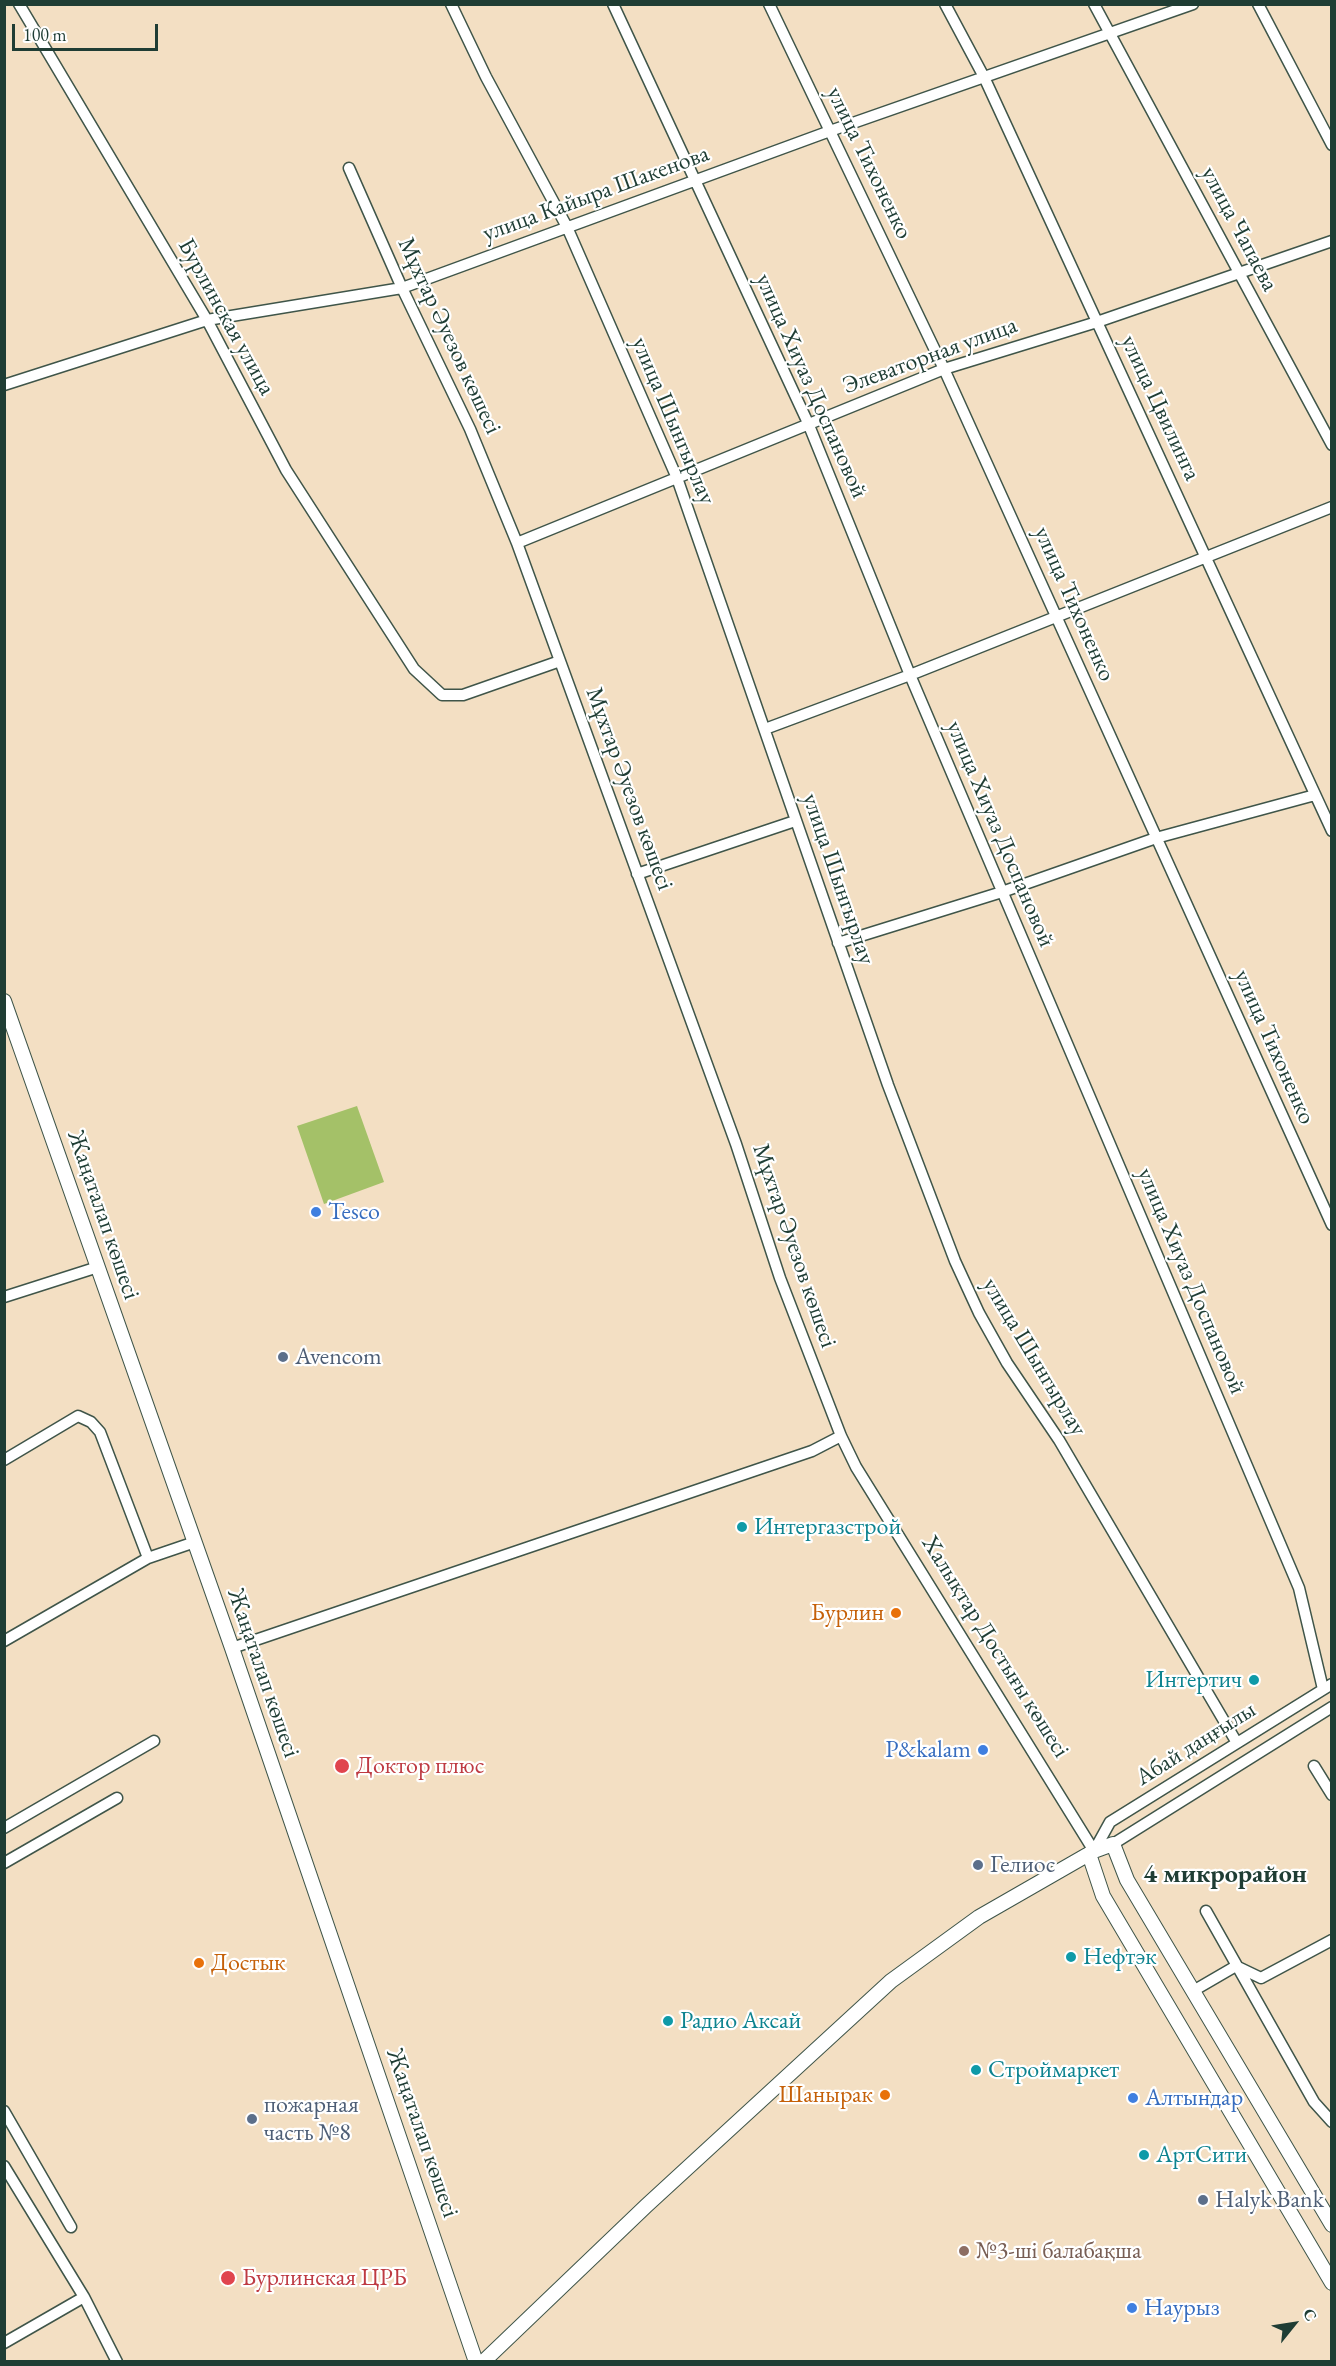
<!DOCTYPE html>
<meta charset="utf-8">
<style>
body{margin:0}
#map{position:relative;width:1336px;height:2366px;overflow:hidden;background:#f3dfc3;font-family:"EB Garamond",serif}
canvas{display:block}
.frame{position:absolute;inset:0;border:6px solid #1f3d34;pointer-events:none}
.north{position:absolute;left:1264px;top:2294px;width:60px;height:60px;-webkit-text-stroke:4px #fff;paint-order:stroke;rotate:60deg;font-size:16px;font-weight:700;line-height:24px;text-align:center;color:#1f3d34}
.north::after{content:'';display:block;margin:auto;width:21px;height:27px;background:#1f3d34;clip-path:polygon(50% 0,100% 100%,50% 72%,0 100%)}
.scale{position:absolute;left:12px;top:24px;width:146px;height:27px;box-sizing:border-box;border:3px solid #1f3d34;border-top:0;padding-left:8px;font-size:18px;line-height:21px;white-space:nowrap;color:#1f3d34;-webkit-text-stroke:4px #fff;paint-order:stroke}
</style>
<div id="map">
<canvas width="1336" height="2366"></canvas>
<div class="frame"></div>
<div class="north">С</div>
<div class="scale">100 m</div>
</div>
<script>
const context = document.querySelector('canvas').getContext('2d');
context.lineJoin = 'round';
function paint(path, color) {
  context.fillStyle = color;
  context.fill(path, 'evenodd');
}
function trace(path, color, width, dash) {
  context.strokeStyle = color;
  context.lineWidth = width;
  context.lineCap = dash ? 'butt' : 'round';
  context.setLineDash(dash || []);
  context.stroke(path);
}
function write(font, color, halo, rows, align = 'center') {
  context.font = font + ' "EB Garamond",serif';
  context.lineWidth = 4.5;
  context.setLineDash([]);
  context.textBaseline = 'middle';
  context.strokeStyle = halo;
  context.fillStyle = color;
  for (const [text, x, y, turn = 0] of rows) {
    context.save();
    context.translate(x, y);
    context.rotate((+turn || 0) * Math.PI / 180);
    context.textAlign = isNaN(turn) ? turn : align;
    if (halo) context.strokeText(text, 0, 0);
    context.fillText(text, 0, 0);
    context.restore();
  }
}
paint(new Path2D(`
 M357,1106L384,1182L324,1204L297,1126Z`), '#a4c168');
const minor = new Path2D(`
 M19,4L207,320L286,470L414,669L442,695H463L560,661
 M451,4L486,77L567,227L677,478L888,1085L955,1261L979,1313L1007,1363L1059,1440L1237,1743
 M613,4L808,423L910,675L1299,1588L1323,1689
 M769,4L944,369L1332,1225
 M945,4L984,77L1332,831
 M1094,4L1332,445
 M1258,4L1332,145
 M349,168L402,288L470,429L517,543L736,1144L780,1278L841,1436L856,1467L1094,1851L1110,1822L1332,1684
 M4,385L207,320L402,288L830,131L1193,4
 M517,543L944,369L1097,322L1332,241
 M765,729L910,675L1332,507
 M637,874L795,821
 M838,943L1002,892L1156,838L1315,795
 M4,1297L98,1267
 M4,1460L78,1416L91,1422L100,1432L148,1558
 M4,1641L148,1558L192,1543
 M232,1648L812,1451L841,1436
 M1314,1766L1332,1795
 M4,1828L154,1741
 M1113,1844L1332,1707
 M4,1863L117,1798
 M1206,1911L1314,2102L1332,2122
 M1193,1991L1236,1966L1261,1978L1332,1940
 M4,2111L71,2227
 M4,2166L84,2297L117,2362
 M4,2343L84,2297`);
const major = new Path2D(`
 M4,1001L232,1648L476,2362
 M1089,1854L1103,1896L1332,2283
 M483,2362L646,2206L891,1981L979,1917L1094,1851L1113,1844L1127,1880L1332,2225`);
trace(minor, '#3f5549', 13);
trace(major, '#3f5549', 16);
trace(minor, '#fff', 10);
trace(major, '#fff', 14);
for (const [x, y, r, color] of [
 [316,1212,6,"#3f7fe0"],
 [283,1357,6,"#5c6f8a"],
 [742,1527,6,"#0f9aa8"],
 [896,1613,6,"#e8710a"],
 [1254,1680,6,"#0f9aa8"],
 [983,1750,6,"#3f7fe0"],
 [342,1766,8,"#e0444e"],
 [978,1865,6,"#5c6f8a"],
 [1071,1957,6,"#0f9aa8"],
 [199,1963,6,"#e8710a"],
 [668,2021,6,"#0f9aa8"],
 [976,2070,6,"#0f9aa8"],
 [885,2095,6,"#e8710a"],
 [1133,2098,6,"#3f7fe0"],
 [252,2119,6,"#5c6f8a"],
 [1144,2155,6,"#0f9aa8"],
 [1203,2200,6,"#5c6f8a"],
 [964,2251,6,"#8d6e63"],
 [228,2278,8,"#e0444e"],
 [1132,2308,6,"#3f7fe0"]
]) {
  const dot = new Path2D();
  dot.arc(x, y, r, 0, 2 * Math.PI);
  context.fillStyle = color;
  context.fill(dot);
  trace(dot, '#fff', 2);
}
write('24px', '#1f3d34', '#fff', [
 ["улица Тихоненко",869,163,64],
 ["улица Кайыра Шакенова",596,194,-20],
 ["улица Чапаева",1239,229,62],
 ["Бурлинская улица",226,317,61],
 ["Мұхтар Әуезов көшесі",449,336,65],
 ["Элеваторная улица",930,356,-20],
 ["улица Хиуаз Доспановой",811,386,66],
 ["улица Цвилинга",1160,408,65],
 ["улица Шынгырлау",673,421,67],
 ["улица Тихоненко",1074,604,66],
 ["Мұхтар Әуезов көшесі",629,789,70],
 ["улица Хиуаз Доспановой",1000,834,67],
 ["улица Шынгырлау",838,879,71],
 ["улица Тихоненко",1274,1047,66],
 ["Жаңаталап көшесі",103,1215,71],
 ["Мұхтар Әуезов көшесі",794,1246,71],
 ["улица Хиуаз Доспановой",1191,1281,67],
 ["улица Шынгырлау",1034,1357,59],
 ["Халықтар Достығы көшесі",995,1647,58],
 ["Жаңаталап көшесі",263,1673,71],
 ["Абай даңғылы",1196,1744,-32],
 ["Жаңаталап көшесі",422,2133,71]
]);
write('24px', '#366cbe', '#fff', [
 ["Tesco",328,1212],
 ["P&kalam",971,1750,"right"],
 ["Алтындар",1145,2098],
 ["Наурыз",1144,2308]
], 'left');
write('24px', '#4e5e75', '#fff', [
 ["Avencom",295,1357],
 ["Гелиос",990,1865],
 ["пожарная",264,2105],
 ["часть №8",264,2133],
 ["Halyk Bank",1215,2200]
], 'left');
write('24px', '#0d838f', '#fff', [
 ["Интергазстрой",754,1527],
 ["Интертич",1242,1680,"right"],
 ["Нефтэк",1083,1957],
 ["Радио Аксай",680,2021],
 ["Строймаркет",988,2070],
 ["АртСити",1156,2155]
], 'left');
write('24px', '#c56008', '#fff', [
 ["Бурлин",884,1613],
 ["Достык",211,1963,"left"],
 ["Шанырак",873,2095]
], 'right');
write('24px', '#be3a42', '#fff', [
 ["Доктор плюс",356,1766],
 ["Бурлинская ЦРБ",242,2278]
], 'left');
write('24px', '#785e54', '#fff', [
 ["№3-ші балабақша",976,2251]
], 'left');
write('bold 26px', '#1f3d34', '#fff', [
 ["4 микрорайон",1225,1875]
]);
</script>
